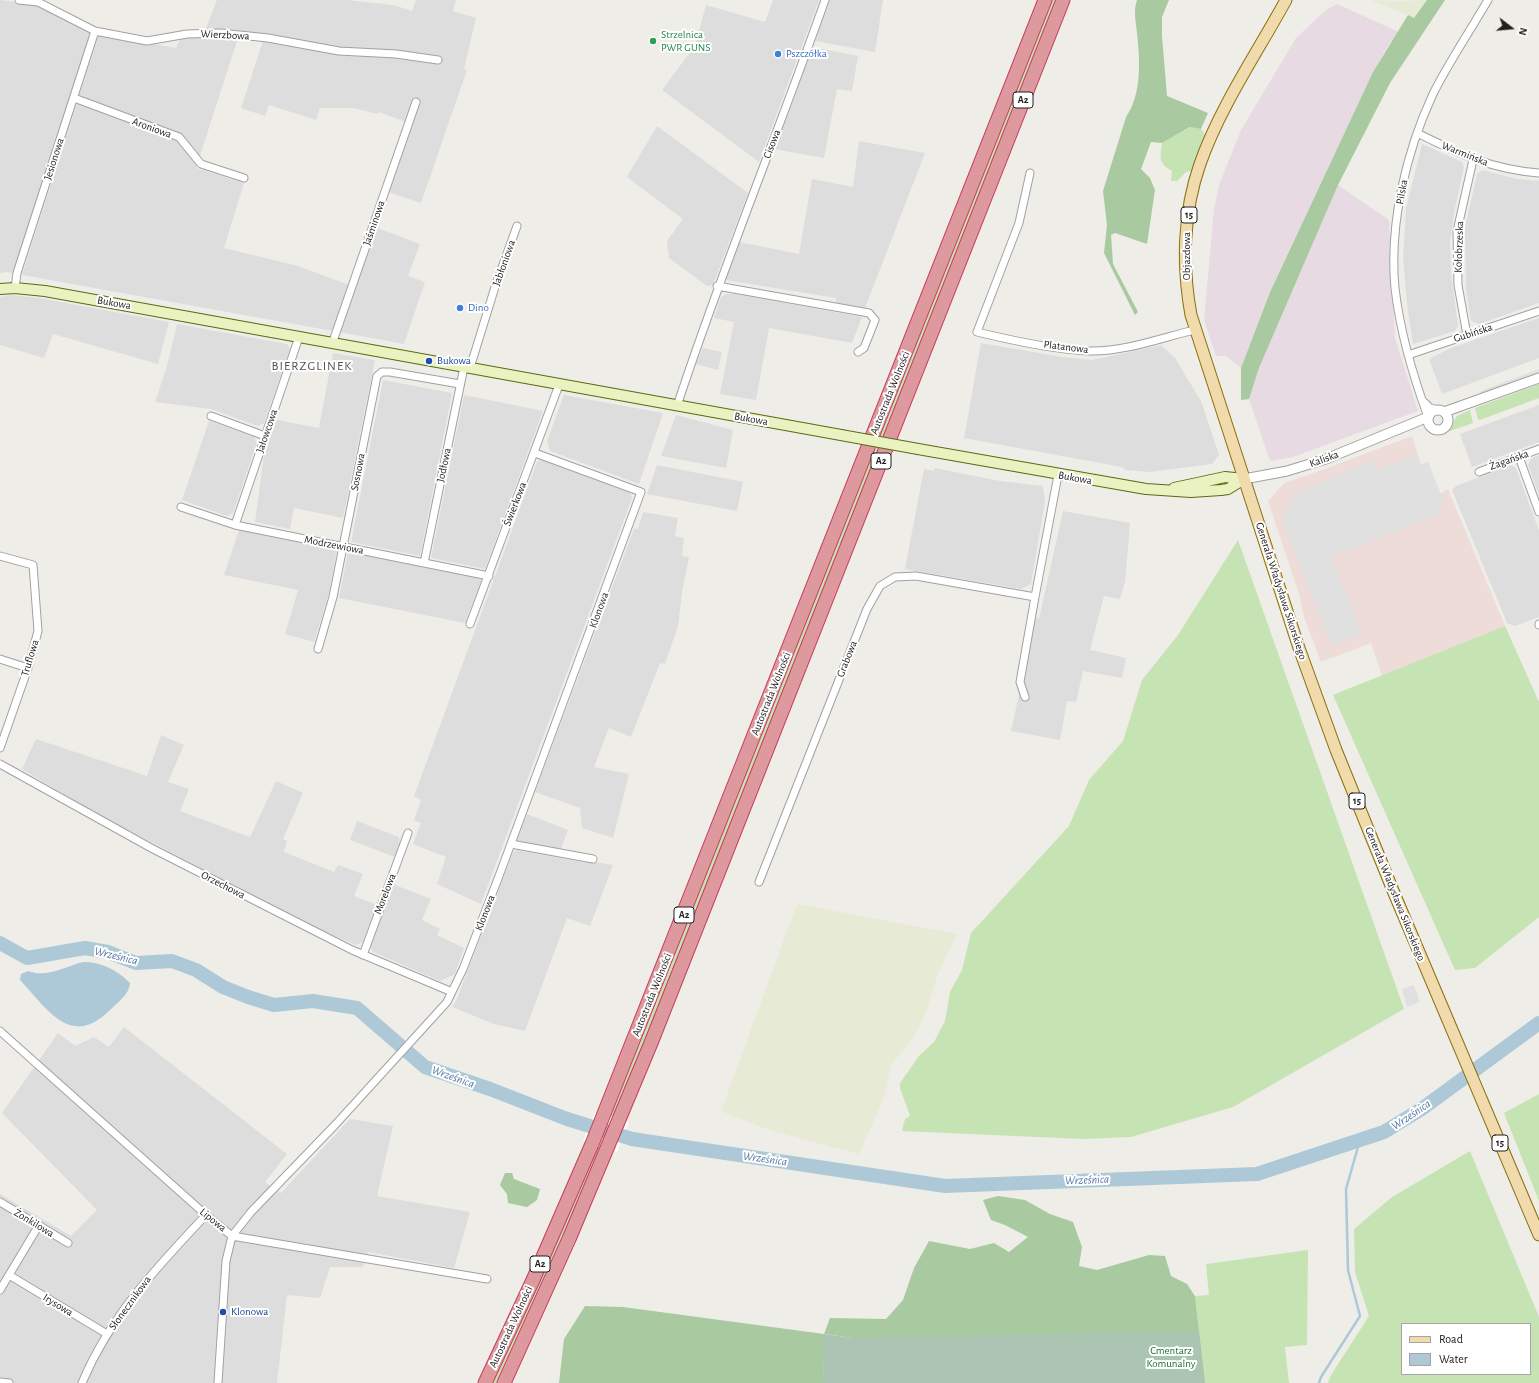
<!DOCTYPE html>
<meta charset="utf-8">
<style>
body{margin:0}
#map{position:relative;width:1539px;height:1383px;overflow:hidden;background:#efede7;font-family:"Alegreya Sans",sans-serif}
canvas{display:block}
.legend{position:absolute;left:1401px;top:1323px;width:130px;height:52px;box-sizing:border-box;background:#fff;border:1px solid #a6a6a6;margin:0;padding:5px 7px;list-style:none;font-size:12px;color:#202020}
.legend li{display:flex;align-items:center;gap:8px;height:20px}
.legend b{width:20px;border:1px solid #a6a6a6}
.north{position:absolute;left:1491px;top:8px;width:40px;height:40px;-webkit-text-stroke:3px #fff;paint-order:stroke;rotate:106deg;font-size:11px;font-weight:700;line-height:16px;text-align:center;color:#202020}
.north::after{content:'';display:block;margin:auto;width:14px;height:18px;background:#202020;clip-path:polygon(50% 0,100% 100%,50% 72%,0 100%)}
</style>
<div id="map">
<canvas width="1539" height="1383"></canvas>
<ul class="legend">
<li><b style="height:5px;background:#f1daab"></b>Road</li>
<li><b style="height:11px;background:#adc9d7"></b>Water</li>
</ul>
<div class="north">N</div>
</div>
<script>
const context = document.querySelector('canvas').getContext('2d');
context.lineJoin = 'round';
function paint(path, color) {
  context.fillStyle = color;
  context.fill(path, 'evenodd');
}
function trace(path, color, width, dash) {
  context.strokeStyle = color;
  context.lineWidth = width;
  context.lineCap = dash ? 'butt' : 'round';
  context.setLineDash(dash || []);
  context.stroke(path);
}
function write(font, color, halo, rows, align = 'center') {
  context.font = font + ' "Alegreya Sans",sans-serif';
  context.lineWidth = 4;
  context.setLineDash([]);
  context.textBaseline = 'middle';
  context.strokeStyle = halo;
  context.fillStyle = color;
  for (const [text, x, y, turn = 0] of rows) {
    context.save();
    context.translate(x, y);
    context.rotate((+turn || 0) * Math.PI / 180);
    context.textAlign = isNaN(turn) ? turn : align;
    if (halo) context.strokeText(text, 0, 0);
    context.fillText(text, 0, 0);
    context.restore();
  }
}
paint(new Path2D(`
 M0,0L40,5L91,33L13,273L6,272L0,273Z
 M217,0H347L393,5L412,11L416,0H456L453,11L476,18L464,69L467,70L421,203L388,192L406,122L379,112L378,114L353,108H320L316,120L269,105L265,116L241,108L263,41L356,56H398L205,31Z
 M773,0H819L759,162L662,90L695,46L706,5L765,22Z
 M829,0H883L875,52L815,41Z
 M99,34L176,48L180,39L212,36L238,38L196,168L244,183L224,248L298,266L349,285L333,331L22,275Z
 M812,47L858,56L852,91L837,89L824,158L774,149Z
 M657,126L748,193L713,285L707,286L669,258L667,241L683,219L627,177Z
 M859,141L925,153L865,308L836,303V298L725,280L739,242L799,254L812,179L853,187Z
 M1422,144L1462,162L1464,167L1454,213L1450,241L1451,274L1458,326L1455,331L1413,344L1408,312L1403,259L1406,209Z
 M1482,170L1517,179L1539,181V303L1479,324L1471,321L1466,289L1465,228L1477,174Z
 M375,227L420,244L408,276L425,282L404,344L339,332Z
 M727,294H735L862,317L852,343L769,328L756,400L720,394L734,322L714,318L721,297Z
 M10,295L39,298L169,322L158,364L53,334L44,358L0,345V297Z
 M1539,318V358L1442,394L1429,359L1451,348Z
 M177,324L287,344L290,349L264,423L258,426L211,409L155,402L167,366Z
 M981,343L1062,357L1092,360L1161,345L1175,358L1201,401L1219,455L1212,464L1150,472L1126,470L1122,467L964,438Z
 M703,348L722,352L718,370L696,364Z
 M333,353L375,360L343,518L294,508L290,529L255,522L264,455L277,420L319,428Z
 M383,380L452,393L420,556L351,542Z
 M464,395L543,411L485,569L431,558Z
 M564,395L663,413L639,484L550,451L547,441Z
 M1539,405V442L1472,467L1460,434Z
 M676,415L733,430L726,468L661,456Z
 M209,421L254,437L257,443L233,513L227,516L182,500Z
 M1539,455V495L1528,465L1532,458Z
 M542,460L630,493L632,498L481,904L437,884L446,857L413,844L421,823L414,820L421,800L414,796L537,462Z
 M657,465L743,482L737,511L647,494Z
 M1511,465L1516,468L1539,531V617L1515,626L1507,623L1452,490L1456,486Z
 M935,468L1000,481L1043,486L1045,501L1031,584L1021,589L905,569L924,469L934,471Z
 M1063,511L1130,523L1125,582L1120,599L1104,596L1090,650L1126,658L1122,678L1083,671L1076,702L1067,701L1060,740L1011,731L1036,618L1039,619Z
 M643,512L678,518L675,536L684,538L682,556L689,557L682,592L678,626L665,664L660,663L631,737L609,728L594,767L629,774L613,838L582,828L580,808L535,792L634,529H638Z
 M239,530L337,550L328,597L314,642L285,634L298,590L224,575Z
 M348,552L482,579L465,623L339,598Z
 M161,735L184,745L168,782L189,789L180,811L250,837L276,781L303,793L283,839L287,841L284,852L334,872L338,865L363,874L354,896L377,905L363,942L356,945L314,927L264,901L128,830L117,826L22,769L36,739L147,776Z
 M527,814L568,830L560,851L516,842Z
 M357,821L399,837L400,844L395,857L350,840Z
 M517,850L587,863L589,861L613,865L590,926L567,918L525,1031L494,1024L452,1007L457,999L513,852Z
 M393,884L431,899L422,920L440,929L437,935L464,948L455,974L440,981L373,952L370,946Z
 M124,1027L287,1154L265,1182L281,1193L350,1119L393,1126L377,1196L470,1212L454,1268L368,1252L363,1267H330L320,1298L287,1295L277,1383H0V1194L71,1236L97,1210L2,1113L58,1033L75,1046L94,1037L109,1047Z`), '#dedddd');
paint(new Path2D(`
 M1412,436L1421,465L1428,462L1440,494L1448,489L1505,626L1382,676L1371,643L1321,662L1304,617L1299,594L1268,501L1284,483L1322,470Z`), '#eedcd9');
paint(new Path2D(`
 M1337,4L1399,32L1389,44L1373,72L1270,291L1241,368L1226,356H1216L1204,320L1214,209L1219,185L1241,130L1296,38L1326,10Z
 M1338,185L1389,220L1395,338L1418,411L1293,457L1270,461L1249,399L1259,368Z`), '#e7dae3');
paint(new Path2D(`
 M1370,0L1396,1L1427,0L1414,18Z
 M797,904L957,934L937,976L928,1007L915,1036L891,1065L885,1095L859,1154L769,1130L721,1111Z`), '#e7ebd5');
paint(new Path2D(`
 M1051,0H1058L885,437L879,436Z
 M1191,127L1201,129L1205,135L1192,171L1186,172L1177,181H1171L1172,171C1158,163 1160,157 1162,143Z
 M1539,384V398L1480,420L1478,419L1475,408Z
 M1470,410L1473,423L1447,432L1457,416Z
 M874,447L881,449L615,1117L610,1116Z
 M1238,540L1404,1009L1233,1107L1131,1137L1083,1139L902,1131L905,1119L910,1116L900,1088V1083L919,1056L934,1042L945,1021L950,992L962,970L971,933L1069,826L1089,780L1123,741L1142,680L1178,635Z
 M1505,626L1539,702V917L1475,968L1455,970L1333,695Z
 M1539,1094V1201L1504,1113Z
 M596,1146L603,1148L499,1383H490Z
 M1470,1151L1539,1317V1383H1328L1331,1375L1369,1316L1355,1272L1354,1229L1392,1197ZM1402,1324H1530V1374H1402Z
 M1308,1250L1307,1345L1285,1347L1289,1383H1205L1195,1296L1209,1295L1206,1264Z`), '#c6e3b4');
paint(new Path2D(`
 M1137,0H1169L1162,17V36L1167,96L1208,113L1201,129L1190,127L1162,143L1151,142L1141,169L1150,178L1155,190L1147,244L1115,233L1111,235L1113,264L1138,312L1135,315L1104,253L1107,225L1103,191L1126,117C1142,94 1140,61 1137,33C1136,22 1133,11 1137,0Z
 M1427,0H1445L1390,83L1338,185L1259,368L1249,399L1241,400V368L1270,292L1373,72L1408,15L1414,18Z
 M505,1173H512L514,1179L540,1189L537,1200L527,1207L508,1203L507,1194L500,1185Z
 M998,1196L1025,1200L1050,1214L1073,1222L1082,1247L1079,1266L1097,1270L1149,1255L1165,1256L1171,1276L1187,1284L1195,1296L1205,1383H1011L853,1338L825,1334L823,1383H559L564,1339L585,1306L623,1307L824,1334L830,1318L886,1319L903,1300L914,1268L929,1241L970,1249L994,1243L1009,1252L1028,1237L1005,1225L991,1220L983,1200Z`), '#a9c9a1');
paint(new Path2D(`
 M1199,1331L1205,1383H823L824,1334L853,1338Z`), '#abc5b2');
paint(new Path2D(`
 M1539,369V372L1478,395L1481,391Z
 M1416,454L1421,465L1428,462L1444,502L1437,505L1440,514L1331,557L1362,634L1332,646L1282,521L1295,493L1373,461L1377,470Z
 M1414,985L1420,1002L1407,1007L1402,989Z`), '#e0e0e0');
paint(new Path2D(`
 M83,962C102,962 117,970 130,983C129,995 118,1002 110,1010C71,1049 48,1010 20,980L21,974L28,971C47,978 64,967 83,962Z`), '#adc9d7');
paint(new Path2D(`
 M1466,1046L1487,1094L1475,1099L1454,1051Z
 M595,1112L629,1122L617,1152L583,1141Z`), '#fff');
trace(new Path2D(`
 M1319,1383L1321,1377L1360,1316L1348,1270L1346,1189L1360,1140`), '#adc9d7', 2.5);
trace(new Path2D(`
 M0,943L27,958L85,948L108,952L136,963L172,961L196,970L223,987L248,997L274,1005L313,1001L357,1008L425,1067L490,1089L567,1119L632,1139L945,1186L1257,1174L1384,1132L1423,1108L1539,1023`), '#adc9d7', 14);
const minor = new Path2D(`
 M19,0L38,2L95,31L147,41L187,34L220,33L268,38L339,51L396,54L438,60
 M74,98L179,137L201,164L244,178
 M1417,133C1460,154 1490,169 1539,173
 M1030,173L1019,223L977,332C1010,340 1055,350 1089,351C1124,352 1161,338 1194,330
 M717,286L869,313L875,320L864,348L858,352
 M15,288L17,273L95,31
 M1467,335L1458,285L1457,231L1473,160
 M332,344L416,102
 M1408,355L1539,311
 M470,368L495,287L517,226
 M1424,402L1430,408L1438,410
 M677,406C722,269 777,136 825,0
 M211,416L265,436
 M1428,417C1413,376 1400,332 1395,288C1389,224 1406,152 1433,94C1449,62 1470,31 1488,0
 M1519,457L1539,512
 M1479,472L1539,449
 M181,507L235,525L489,576
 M235,525L299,337
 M0,556L33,565L38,631L28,668L0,748
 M424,563L464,367
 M470,624L559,385
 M1539,624V625
 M318,649L333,597L377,376L382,372H390L460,384
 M0,659L28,668
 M1025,697L1020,682L1035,597
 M0,764L153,849L352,950L452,992
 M511,844L593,859
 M759,882L867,609L880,586L895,577L916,576L1035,597L1058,475
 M363,955L408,833
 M0,1031L206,1215L232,1236L487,1279
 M0,1202L68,1243
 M9,1275L107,1334
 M0,1290L39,1225
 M0,1382L9,1383
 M82,1383C110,1316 157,1267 206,1215
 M218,1383L226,1261L232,1236L251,1212L335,1125L447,1002L463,969L499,876L641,492L535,453`);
const tertiary = new Path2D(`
 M1428 420a10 10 0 1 1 20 0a10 10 0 1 1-20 0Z
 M1444,412L1539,378
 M1244,479L1287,471L1326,459L1428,417`);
const secondary = new Path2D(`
 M0,289L15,288L45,291L841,435
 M918,449L1146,489L1191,492L1221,490L1228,489L1244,479
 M1174,488L1225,477L1244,479`);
const primary = new Path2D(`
 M1286,0C1257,53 1220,107 1200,164C1183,212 1182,266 1191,315L1299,648L1336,750L1394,893L1539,1235`);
const motorway = new Path2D(`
 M485,1383L533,1280L592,1144L1045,0
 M504,1383L569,1239L651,1043L1063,0`);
trace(minor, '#a1a1a1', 9);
trace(tertiary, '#a1a1a1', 11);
trace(secondary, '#586b13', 12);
trace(primary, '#896e12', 13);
trace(motorway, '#c63c5c', 15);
trace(minor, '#fff', 7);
trace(tertiary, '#fff', 9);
trace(secondary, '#ebf2c2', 10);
trace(primary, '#f1daab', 11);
trace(motorway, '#dd999e', 13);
const secondaryBridge = new Path2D(`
 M841,435L918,449`);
trace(secondaryBridge, '#586b13', 12, []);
trace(secondaryBridge, '#ebf2c2', 10);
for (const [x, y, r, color] of [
 [653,41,4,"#2e9e5b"],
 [778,54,4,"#3f7fe0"],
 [460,308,4,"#3f7fe0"],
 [429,361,4,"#1a4fb4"],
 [223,1312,4,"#1a4fb4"]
]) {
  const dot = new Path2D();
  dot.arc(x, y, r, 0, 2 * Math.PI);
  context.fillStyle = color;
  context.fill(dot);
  trace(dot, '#fff', 1.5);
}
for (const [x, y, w] of [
 [1023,100,20],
 [1189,215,16],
 [881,461,20],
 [1357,801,16],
 [684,915,20],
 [1500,1143,16],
 [540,1264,20]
]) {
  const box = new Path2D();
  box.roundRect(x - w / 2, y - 8, w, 16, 3);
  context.fillStyle = '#fff';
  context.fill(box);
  trace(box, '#202020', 1);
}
write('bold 10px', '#202020', null, [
 ["A2",1023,100],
 ["15",1189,215],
 ["A2",881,461],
 ["15",1357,801],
 ["A2",684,915],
 ["15",1500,1143],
 ["A2",540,1264]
]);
write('11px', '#202020', '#fff', [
 ["Wierzbowa",225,35,3],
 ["Aroniowa",152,128,20],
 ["Cisowa",772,144,-69],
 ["Warmińska",1465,154,22],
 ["Jesionowa",54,159,-72],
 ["Pilska",1402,192,-80],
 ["Jaśminowa",374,223,-71],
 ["Kołobrzeska",1459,247,-88],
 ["Objazdowa",1187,256,-90],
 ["Jabłoniowa",504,263,-70],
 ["Bukowa",114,303,10],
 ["Gubińska",1473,333,-18],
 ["Platanowa",1066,347,7],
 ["Autostrada Wolności",890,393,-68],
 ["Bukowa",751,419,10],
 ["Jałowcowa",267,431,-71],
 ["Kaliska",1324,459,-20],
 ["Żagańska",1509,460,-20],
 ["Jodłowa",444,465,-78],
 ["Sosnowa",358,472,-79],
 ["Bukowa",1075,478,10],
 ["Świerkowa",515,504,-69],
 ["Modrzewiowa",334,545,11],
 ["Generała Władysława Sikorskiego",1281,591,72],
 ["Klonowa",599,610,-70],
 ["Truflowa",30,658,-73],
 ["Grabowa",847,659,-68],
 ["Autostrada Wolności",771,694,-68],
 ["Orzechowa",223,885,27],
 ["Morelowa",385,894,-69],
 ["Generała Władysława Sikorskiego",1395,894,68],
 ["Klonowa",485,913,-69],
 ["Autostrada Wolności",652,995,-68],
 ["Lipowa",213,1220,39],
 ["Żonkilowa",34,1223,31],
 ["Słonecznikowa",130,1303,-54],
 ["Irysowa",58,1305,31],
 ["Autostrada Wolności",511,1327,-65]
]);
write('11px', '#27864d', '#fff', [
 ["Strzelnica",661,35],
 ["PWR GUNS",661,48]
], 'left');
write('11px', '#366cbe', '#fff', [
 ["Pszczółka",786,54],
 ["Dino",468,308]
], 'left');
write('11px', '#164399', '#fff', [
 ["Bukowa",437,361],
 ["Klonowa",231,1312]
], 'left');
write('11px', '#19722a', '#fff', [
 ["Cmentarz",1171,1351],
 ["Komunalny",1171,1364]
]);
write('italic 12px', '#5776a4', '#fff', [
 ["Wrześnica",116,956,14],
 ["Wrześnica",453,1077,20],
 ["Wrześnica",1411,1115,-34],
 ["Wrześnica",765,1159,8],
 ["Wrześnica",1087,1180,-2]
]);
context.letterSpacing = '1px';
write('13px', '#535353', '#fff', [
 ["BIERZGLINEK",312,366]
]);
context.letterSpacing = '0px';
</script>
